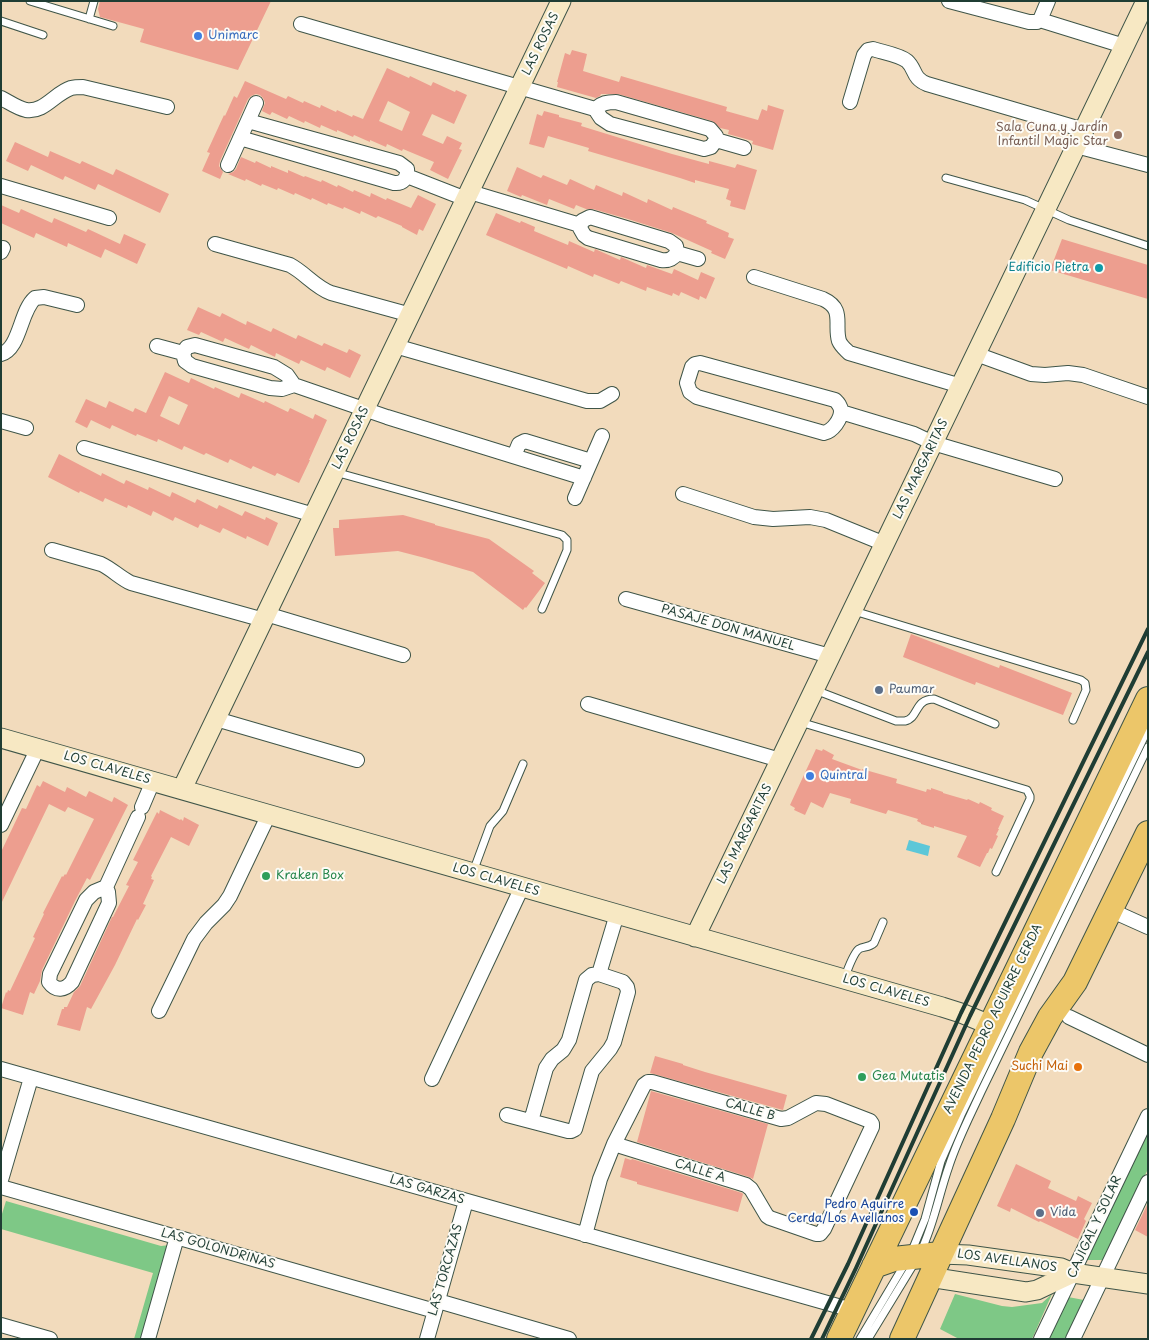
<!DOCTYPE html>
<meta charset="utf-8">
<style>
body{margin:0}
#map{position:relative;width:1149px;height:1340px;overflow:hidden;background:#f2dbbc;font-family:"Playpen Sans",sans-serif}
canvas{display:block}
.frame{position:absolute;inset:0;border:2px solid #1f3d34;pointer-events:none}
</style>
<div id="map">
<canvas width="1149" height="1340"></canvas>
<div class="frame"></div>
</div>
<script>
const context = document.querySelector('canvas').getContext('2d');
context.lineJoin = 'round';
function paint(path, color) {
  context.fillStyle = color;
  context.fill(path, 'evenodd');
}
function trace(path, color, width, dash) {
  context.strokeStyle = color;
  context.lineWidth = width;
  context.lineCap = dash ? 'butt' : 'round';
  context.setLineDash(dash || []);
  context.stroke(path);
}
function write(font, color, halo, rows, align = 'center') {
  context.font = font + ' "Playpen Sans",sans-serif';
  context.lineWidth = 4;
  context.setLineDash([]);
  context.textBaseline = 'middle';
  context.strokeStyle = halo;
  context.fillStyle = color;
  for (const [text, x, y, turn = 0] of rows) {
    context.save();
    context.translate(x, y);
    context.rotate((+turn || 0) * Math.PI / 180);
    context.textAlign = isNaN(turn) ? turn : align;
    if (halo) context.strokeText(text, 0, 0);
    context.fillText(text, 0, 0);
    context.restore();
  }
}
paint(new Path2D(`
 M1148,1130V1169L1104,1260H1084Z
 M6,1201L161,1246L170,1245L142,1339H134L153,1273L1,1229V1217Z
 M955,1294L1002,1306L1012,1307L1042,1303L1052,1294L1032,1339H959L940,1329Z
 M1068,1297L1084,1300L1066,1339H1048Z`), '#7ec886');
paint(new Path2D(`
 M909,840L930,846L928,856L906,850Z`), '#5dc7d8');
paint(new Path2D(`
 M100,1H271L238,70L140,42L144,29L100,17L98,9Z
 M572,50L587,54L583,71L619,82L621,76L727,107L726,111L758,120L762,109L767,111L768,105L784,110L773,150L752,144L753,141L728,134L729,130L720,128L712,121L618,94H601L600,96L596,98L557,87L558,82H557L565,53L570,55Z
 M387,68L409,78L410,76L431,86L433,82L455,92L456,90L467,95L454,124L432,114L422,135L443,144L447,136L462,143L459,149L462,150L448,179L430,170L434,162L403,149L402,151L387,144L386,147L370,140V142L354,135L353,137L337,130V132L321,125L320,128L305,121L304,123L289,116L287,119L272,112L270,115L262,111L265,103L263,98L260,95L256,94L251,96L248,99L220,161L219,166L223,172L220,179L202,171L210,153L207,152L224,115L225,116L234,96L237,98L245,81L286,99L288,96L303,103L304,101L320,108L321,105L336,112L337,110L352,117L353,115L363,119ZM388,101L410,112L402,131L379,121Z
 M544,111L559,115V117L582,123L581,126L672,154L709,164V161L735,168L737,164L757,170L745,210L730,206L731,201L726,199L729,189L695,180V183L680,178L588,151L589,148L548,136L544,148L529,144L537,114L542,116Z
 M15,142L48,157L50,151L80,164L82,161L113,175L116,169L169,194L160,213L98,184L95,190L65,176L63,180L31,165L28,171L6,161Z
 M241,157L255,163L256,161L271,168V166L288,173V170L304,177L305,176L321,182L322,180L337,187L338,185L353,192L354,190L370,197L371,193L386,200L387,198L411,208L418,195L436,204L423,231L419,229L417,235L402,227V226L378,216L376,218L361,211L360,214L344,207L343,209L328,203L327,205L312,198L311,200L295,193L294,195L278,188L277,190L262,184L261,186L246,179L245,181L228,174L233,172L236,169Z
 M517,167L541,178L543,175L567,185L570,179L594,190L596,185L622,196L623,192L647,203L648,199L672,210L673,207L707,221L706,223L729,233L728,237L734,239L725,259L711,253L712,251L672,233L628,219L593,209H586L576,205L574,209L549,199L547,205L522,195L521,197L507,191Z
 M1,205L19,213L21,209L52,223L54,218L86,232L88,229L120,244L124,234L146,244L137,264L105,249L101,258L68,243L67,247L36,233L34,238L1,223Z
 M496,213L520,223L521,221L535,227L534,231L568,245L569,241L594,252L595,249L620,260L621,257L646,268L647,265L672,274L674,269L698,280L701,272L715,278L706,299L700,296L699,300L681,292L679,296L673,293L672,296L647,287L646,291L621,281L619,284L594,274L593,277L568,266L567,269L486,235Z
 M1062,239L1148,265V299L1050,270Z
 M198,307L220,317L222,313L246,325L247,321L271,332L273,328L296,339L298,335L322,346L324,343L347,353L349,349L361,355L350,378L327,367L325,371L301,360L299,364L276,353L275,357L251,345L249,349L225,338L223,342L201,332L199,335L187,330Z
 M165,372L189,383L191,378L214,389L215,387L239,398L241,393L264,403L265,401L288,412L290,408L313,419L315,414L327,420L309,460H310L299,483L277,473L275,476L253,466L251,469L230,459L228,463L206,453L204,455L184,446L182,450L158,439L157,442L137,434L136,436L112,425L110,429L91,420L87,428L75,422L86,399L106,408L109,401L133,412L135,408L146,413ZM169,396L188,405L179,425L160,416Z
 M59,454L101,476L102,473L124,484L126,480L148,490L149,487L170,497L172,492L195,503L197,499L217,509L219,505L242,516L245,511L265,520L266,517L278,523L268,546L247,536L246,539L223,528L220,533L200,524L198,528L175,517L173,521L153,511L151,516L128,505L127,508L105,498L103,502L80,491L79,493L48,477Z
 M403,515L435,524V525L489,539L534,571L532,573L545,583L526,608L525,607L523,610L473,572L425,558L398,551L335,556L333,528H339V520Z
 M911,634L999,668L1000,665L1072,693L1063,715L976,682L975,685L903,657Z
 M816,749L822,751L823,749L834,755L832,759L862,770V769L897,779L896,783L926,792L927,789L931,790V788L943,792V793L967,800L968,799L979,804L980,802L992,808L991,810L1004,816L998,829H999L996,835L998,836L992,849L990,848L988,853H987L980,867L957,857L967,836L934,826V828L921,824V823L917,821L918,819L888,810L886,814L850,803L851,799L830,793L823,808L811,802L805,815L794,810L795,808L790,805Z
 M43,781L65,792L67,787L86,797L89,791L112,802L114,797L128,805L90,880L87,878L75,901L42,970L40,981L34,994L30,992L23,1015L1,1008L6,992L7,993L8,990L10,991L35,938L33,937L44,914L43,913L62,876L63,877L65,874L66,875L94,819L68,807L65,812L49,804L1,904V852L22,808L26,809L37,785L40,787Z
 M160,810L180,820L181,819L183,821L184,817L199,825L189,846L171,837L151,876L152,877L151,879L154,880L143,904L146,905L138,920L137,919L115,965L91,1009L87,1007L80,1031L57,1025L62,1009H64V1007H67L74,992L80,986L112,917H113L129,886L126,885L138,862L133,860L157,812L159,814Z
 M655,1056L683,1064V1065L705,1072L787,1095L783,1110L650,1073Z
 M651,1091L768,1124L753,1179L749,1177L637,1142Z
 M625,1158L631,1160L632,1159L742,1193L743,1194L738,1212L637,1184V1182L620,1177Z
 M1016,1164L1051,1181L1048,1188L1076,1201L1078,1196L1092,1203L1084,1219L1086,1221L1078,1239L1040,1221L1039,1222L1011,1208L1010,1212L997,1206Z
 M1148,1203V1237L1135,1230Z`), '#ed9e8f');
const lane = new Path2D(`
 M30,1L113,26
 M89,19L94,1
 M1,21L43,35
 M946,178L1025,200L1069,220L1148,246
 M335,472L562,535L567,540V550L542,609
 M854,611L1081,680L1085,683L1086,690L1073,720
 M815,690L896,721C899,721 902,721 905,721C919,718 914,699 934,699L995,724
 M800,722L1027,790L1030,796V799L996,872
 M473,872L490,826L503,811L523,764
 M844,979C847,972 853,953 859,949C863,946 869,948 874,943L883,922
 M921,1251C934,1224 939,1194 949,1166C957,1141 970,1116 981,1092L1148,747
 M911,1253L925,1219L941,1161L961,1115L1148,729
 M860,1339L906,1262
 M868,1339L915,1262`);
const street = new Path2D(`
 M949,1L1029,22H1037L1040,20L1124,46
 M1040,20L1048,1
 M301,24L595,109L601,118L610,124L704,149L711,147L716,140V136L710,129L616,102C607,102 602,103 595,109
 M1,98C9,102 17,108 26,110C44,113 55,93 71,88C75,87 79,87 83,87L167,107
 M850,102L864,55L868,50L873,49C882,52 900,55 907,61C916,69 912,78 927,84L1084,130
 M240,138L394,183C403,184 408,178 407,169L399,163L248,121
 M716,140L744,148
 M1076,146L1148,165
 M228,165L256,103
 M407,176L466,199
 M1,186L109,218
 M470,192L580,225
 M590,217L669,241L676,246L677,253C673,259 669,261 661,260L588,238L584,235L580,228L582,221Z
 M215,244L290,265C305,273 315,287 331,293L411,315
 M1,252L3,248
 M677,253L698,259
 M754,277L823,299C845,309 834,324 839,341C841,346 845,349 849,353L961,386
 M157,346L183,353
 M395,346L587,401H600L612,394
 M1,354C20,349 20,311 35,298L44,297L77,305
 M976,354L1031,374L1045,375L1068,373L1083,375L1148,397
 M700,363L835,400C838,403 841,406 841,411C841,419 833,431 824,433L697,397L690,392L687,383L692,367L695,364Z
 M294,385L282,389L270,388L192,366L185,361L183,353L187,347L195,345L274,367L287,375L294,385L387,417L584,478
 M841,412L914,434L933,443L1055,479
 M1,421L26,428
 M84,448L314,515
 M514,456L519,444L525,441L591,461
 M683,494L754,517L773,519L810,517L826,520L885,544
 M575,498L602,436
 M52,550L101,564C112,569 120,578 131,583L264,620
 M626,599L830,656
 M266,614L403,655
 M588,704L780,760
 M216,719L357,760
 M142,807L153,781
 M1,825L38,748
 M106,887L94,892L86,900L50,974L49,982C56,992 65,990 72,982L109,903L108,892L106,887L138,817
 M1119,914L1148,927
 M599,974L617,914
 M159,1011L194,939L206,923L224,905L230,896L269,814
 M1069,1017L1148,1055
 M1,1069L852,1310
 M432,1079L522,887
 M507,1115L568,1131H571L575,1129L592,1071L610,1049L614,1042L628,992L627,987L623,982L599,974L592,975L586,980L569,1040L563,1050L552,1059L546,1068L531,1121
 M1,1180L31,1078
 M1,1187L435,1311
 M585,1235L600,1179L614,1144L644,1085L648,1082H652L781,1119L788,1118L816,1103L826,1104L870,1121L872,1124V1127L824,1229L820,1234H816L770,1218L767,1216L751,1189L746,1185L614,1144
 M438,1301L569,1339
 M1,1325L50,1339
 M148,1339L177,1237
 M427,1339L466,1201
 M1041,1339L1148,1116
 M1073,1339L1148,1182`);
const secondary = new Path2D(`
 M1,738L942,1007L961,1013L990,1025
 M182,789L561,1
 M695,937L1146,1
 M940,1254L968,1255L1061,1268L1073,1273L1148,1284
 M929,1277L1026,1292L1037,1290L1073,1273`);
const highway = new Path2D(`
 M874,1266L894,1259L940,1254
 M839,1339L1148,699
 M902,1339L1003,1119L1031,1052L1050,1017L1075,982L1148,833`);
trace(lane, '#3f5548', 9);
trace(street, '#3f5548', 16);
trace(secondary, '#3f5548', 21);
trace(highway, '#3f5548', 26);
trace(lane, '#fff', 7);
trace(street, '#fff', 14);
trace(secondary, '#f7e8c3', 19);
trace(highway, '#ecc669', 24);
trace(new Path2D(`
 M811,1339L848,1264L961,1013L1148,629
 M822,1339L856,1268L970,1016L1148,652`), '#1f3d34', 4);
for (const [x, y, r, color] of [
 [198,36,5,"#3f7fe0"],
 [1118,135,5,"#8d6e63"],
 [1099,268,5,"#0f9aa8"],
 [879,690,5,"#5c6f8a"],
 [810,776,5,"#3f7fe0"],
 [266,876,5,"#2e9e5b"],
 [1078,1067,5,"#e8710a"],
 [862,1077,5,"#2e9e5b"],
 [914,1212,5,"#1a4fb4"],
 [1040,1213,5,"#5c6f8a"]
]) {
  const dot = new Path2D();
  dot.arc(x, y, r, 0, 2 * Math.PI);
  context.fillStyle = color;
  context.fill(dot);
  trace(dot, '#fdfcf7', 2);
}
write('12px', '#366cbe', '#fdfcf7', [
 ["Unimarc",208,36],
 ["Quintral",820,776]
], 'left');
write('12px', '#1f3d34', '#fdfcf7', [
 ["LAS ROSAS",541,44,-64],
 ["LAS ROSAS",351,438,-64],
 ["LAS MARGARITAS",921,469,-64],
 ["PASAJE DON MANUEL",728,628,16],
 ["LOS CLAVELES",107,768,16],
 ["LAS MARGARITAS",745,834,-64],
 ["LOS CLAVELES",496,880,16],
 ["LOS CLAVELES",886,991,16],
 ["AVENIDA PEDRO AGUIRRE CERDA",993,1019,-64],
 ["CALLE B",750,1110,16],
 ["CALLE A",700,1171,17],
 ["LAS GARZAS",427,1190,16],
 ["CAJIGAL Y SOLAR",1095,1227,-65],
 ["LAS GOLONDRINAS",218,1249,16],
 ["LOS AVELLANOS",1007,1261,8],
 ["LAS TORCAZAS",446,1270,-74]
]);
write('12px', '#785e54', '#fdfcf7', [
 ["Sala Cuna y Jardín",1108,128],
 ["Infantil Magic Star",1108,142]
], 'right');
write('12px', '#0d838f', '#fdfcf7', [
 ["Edificio Pietra",1089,268]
], 'right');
write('12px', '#4e5e75', '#fdfcf7', [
 ["Paumar",889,690],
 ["Vida",1050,1213]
], 'left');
write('12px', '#27864d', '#fdfcf7', [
 ["Kraken Box",276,876],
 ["Gea Mutatis",872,1077]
], 'left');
write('12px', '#c56008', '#fdfcf7', [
 ["Suchi Mai",1068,1067]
], 'right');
write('12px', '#164399', '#fdfcf7', [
 ["Pedro Aguirre",904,1205],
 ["Cerda/Los Avellanos",904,1219]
], 'right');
</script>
